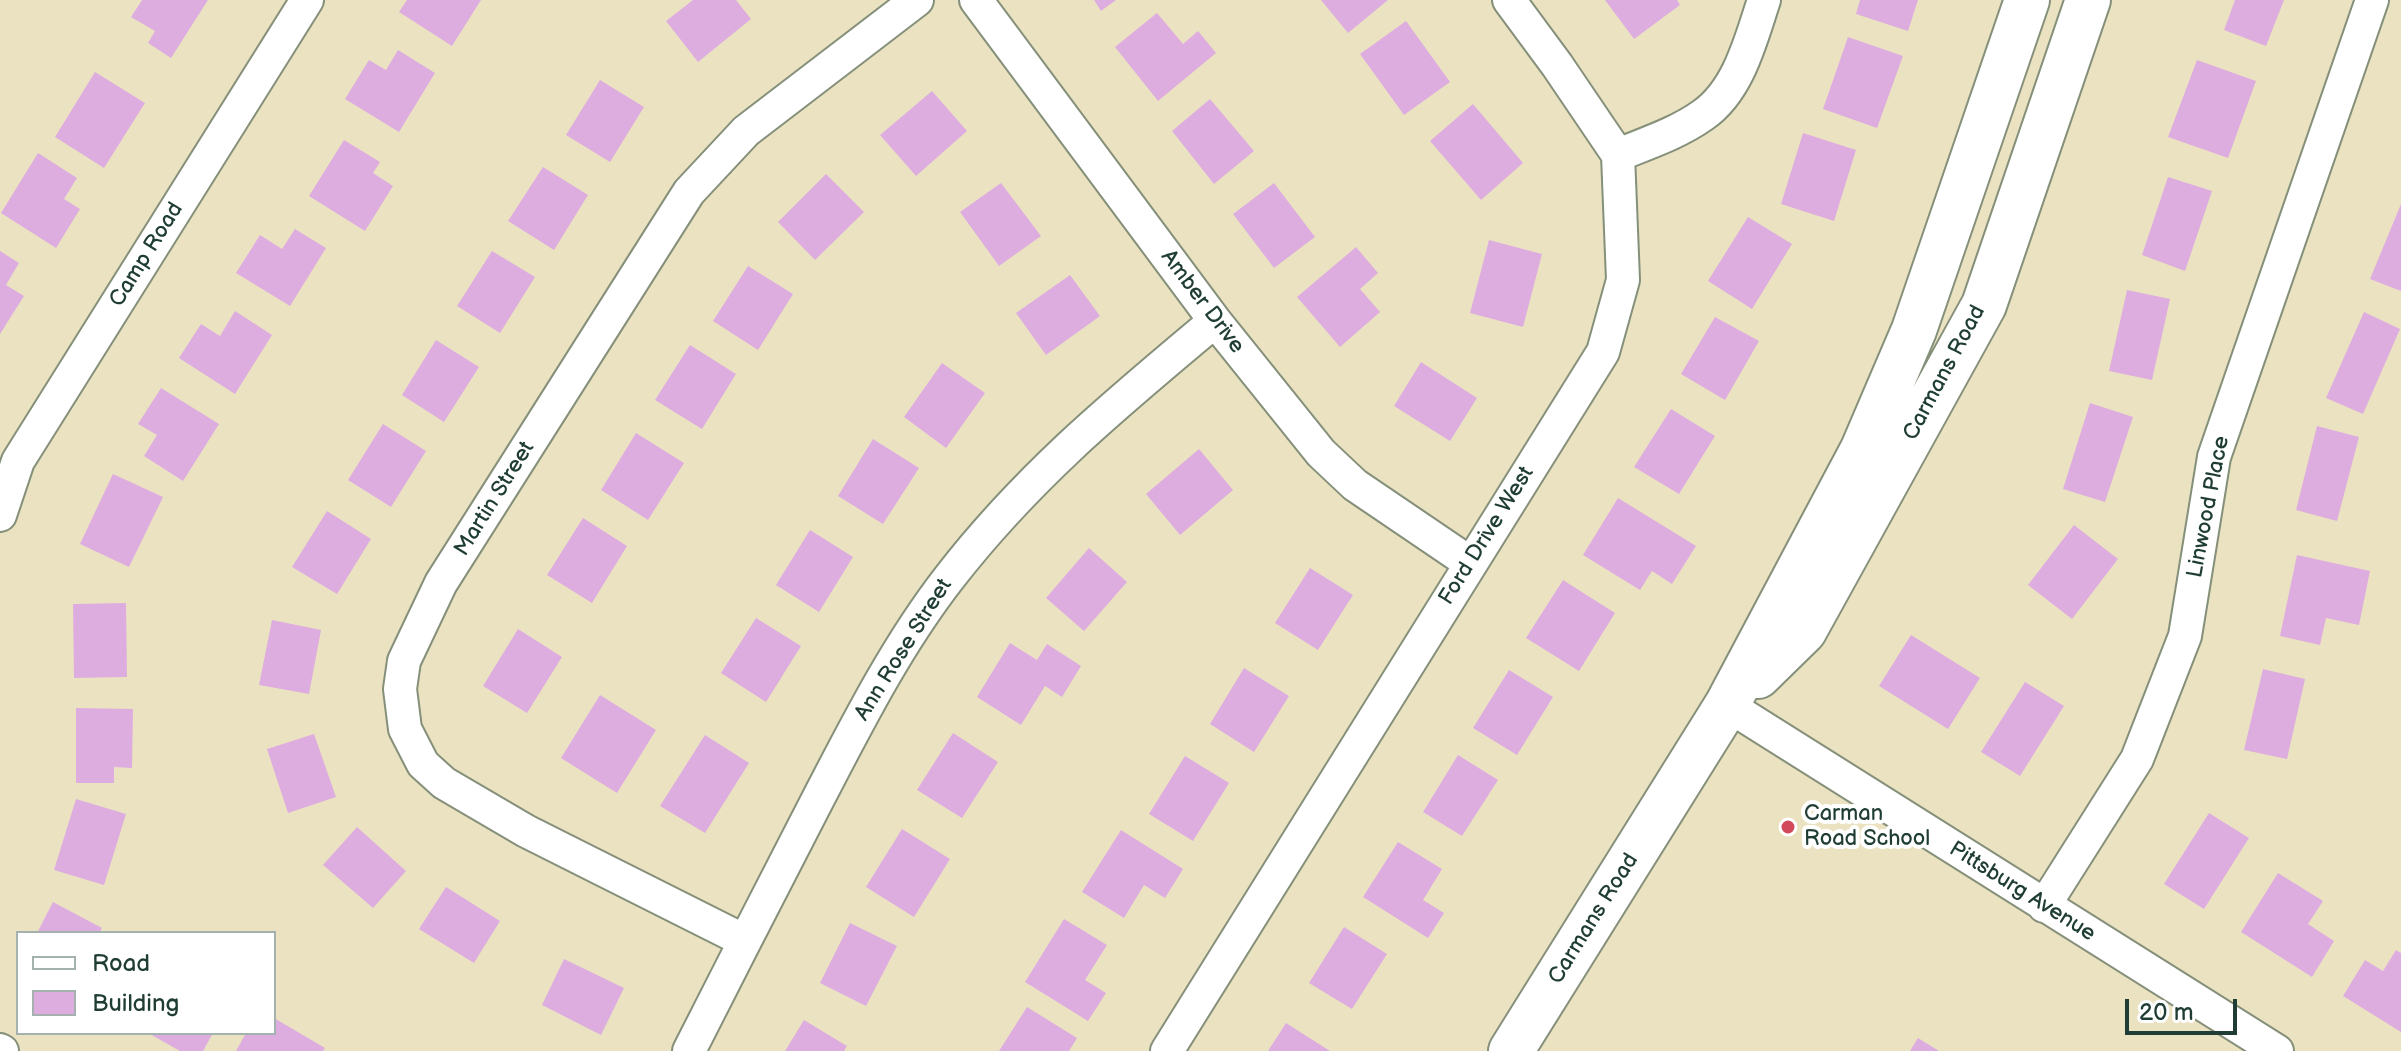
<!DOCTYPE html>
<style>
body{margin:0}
#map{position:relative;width:2401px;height:1051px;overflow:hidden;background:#ebe2c1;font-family:"Balsamiq Sans",sans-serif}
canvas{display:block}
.legend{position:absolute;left:16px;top:931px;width:260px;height:104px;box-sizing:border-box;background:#fff;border:2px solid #a5b1ae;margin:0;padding:10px 14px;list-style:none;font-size:24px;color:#1f3d34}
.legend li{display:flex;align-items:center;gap:16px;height:40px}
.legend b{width:40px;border:2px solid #a5b1ae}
.scale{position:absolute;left:2125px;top:999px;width:112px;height:36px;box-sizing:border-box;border:4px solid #1f3d34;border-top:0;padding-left:10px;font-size:24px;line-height:28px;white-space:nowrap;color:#1f3d34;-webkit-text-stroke:6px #fff;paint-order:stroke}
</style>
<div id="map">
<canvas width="2401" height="1051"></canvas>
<ul class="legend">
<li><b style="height:10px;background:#fff"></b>Road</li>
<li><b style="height:22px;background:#deade0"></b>Building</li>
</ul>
<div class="scale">20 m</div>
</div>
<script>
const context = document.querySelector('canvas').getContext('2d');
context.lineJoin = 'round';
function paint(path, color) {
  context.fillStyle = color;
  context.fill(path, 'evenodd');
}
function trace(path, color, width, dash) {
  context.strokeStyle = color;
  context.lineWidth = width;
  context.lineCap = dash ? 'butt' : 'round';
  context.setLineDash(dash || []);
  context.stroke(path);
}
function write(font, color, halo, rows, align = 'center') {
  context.font = font + ' "Balsamiq Sans",sans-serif';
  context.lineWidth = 8;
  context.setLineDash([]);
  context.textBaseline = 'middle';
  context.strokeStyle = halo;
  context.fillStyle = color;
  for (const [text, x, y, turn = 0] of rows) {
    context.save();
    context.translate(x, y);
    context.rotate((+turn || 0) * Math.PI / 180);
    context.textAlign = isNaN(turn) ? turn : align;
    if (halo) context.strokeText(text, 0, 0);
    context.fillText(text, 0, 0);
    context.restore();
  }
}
paint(new Path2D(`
 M142,0H208L171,58L148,43L155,31L131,17Z
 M407,0H481L452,46L399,12Z
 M693,0H736L751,19L698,62L666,21Z
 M1094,0H1116L1101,11Z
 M1321,0H1388L1348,33Z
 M1605,0H1677L1680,5L1634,39Z
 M1860,0H1918L1908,31L1856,14Z
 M2235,0H2284L2266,46L2224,30Z
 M1157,13L1183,44L1198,31L1216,53L1158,101L1115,47Z
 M1406,21L1450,82L1404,115L1360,54Z
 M1848,37L1903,56L1877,128L1823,109Z
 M398,50L435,73L399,132L345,99L369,60L386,70Z
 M2197,60L2256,81L2228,158L2168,137Z
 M95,72L145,103L104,168L55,137Z
 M600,80L644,107L610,162L566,135Z
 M932,91L967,131L916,176L880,135Z
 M1210,99L1254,151L1214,184L1172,131Z
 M1473,104L1523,163L1481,200L1430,141Z
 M1803,133L1856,150L1834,221L1781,204Z
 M344,140L380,162L373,173L393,186L365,231L309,196Z
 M38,153L77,178L64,199L80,209L56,248L1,213Z
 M543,167L588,195L554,250L508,221Z
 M826,174L864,212L815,260L778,222Z
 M2168,177L2212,191L2185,271L2142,255Z
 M1001,183L1041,236L999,266L960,212Z
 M1274,183L1315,237L1274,268L1233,214Z
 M2401,204V291L2370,279Z
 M1748,217L1792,244L1752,309L1708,281Z
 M295,229L326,248L290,306L236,273L260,235L282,249Z
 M1489,240L1542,254L1523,327L1470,313Z
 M1356,247L1378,273L1360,289L1380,312L1340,347L1297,297Z
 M0,251L19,263L6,285L24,296L0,334Z
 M492,251L535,277L500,333L457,306Z
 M748,266L793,294L758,350L713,321Z
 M1070,275L1100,316L1046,355L1016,313Z
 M2127,290L2170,299L2152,380L2109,371Z
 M235,311L272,335L235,394L179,358L201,324L220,336Z
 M2364,312L2400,329L2363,414L2326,398Z
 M1715,317L1759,341L1725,400L1681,374Z
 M436,340L479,367L444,422L402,395Z
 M690,345L736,374L702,429L655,400Z
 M1421,362L1477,398L1450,441L1394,406Z
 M942,363L985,393L946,448L904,417Z
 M161,388L219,424L183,481L144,456L157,435L138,424Z
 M2090,403L2133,417L2105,502L2063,489Z
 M1671,409L1715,436L1679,494L1634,467Z
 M383,424L426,451L391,507L348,480Z
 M2317,426L2359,437L2337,521L2296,510Z
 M636,433L684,463L648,520L601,490Z
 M873,439L919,468L883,524L838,496Z
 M1199,449L1233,490L1180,535L1146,494Z
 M113,474L163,497L129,567L80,544Z
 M1618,498L1696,546L1672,584L1652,571L1640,590L1583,555Z
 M327,511L371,539L337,594L292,567Z
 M583,518L627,546L592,603L547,575Z
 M2074,525L2118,559L2072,619L2028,585Z
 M810,530L853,557L819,612L776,585Z
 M1089,548L1127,582L1084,631L1046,598Z
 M2297,555L2370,571L2359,625L2326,618L2320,645L2280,636Z
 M1310,568L1353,595L1318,650L1275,623Z
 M1563,580L1615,613L1579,671L1526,638Z
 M126,603L127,677L74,678L73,604Z
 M756,618L801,646L766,702L721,673Z
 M272,620L321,630L309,694L259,685Z
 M518,629L562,657L527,713L483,686Z
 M1911,635L1980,678L1948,729L1879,686Z
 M1010,643L1037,660L1047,644L1081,666L1062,697L1045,686L1021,725L977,697Z
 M1244,668L1289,696L1254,752L1210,724Z
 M2263,669L2305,679L2287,759L2244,750Z
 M1509,670L1553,697L1517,755L1473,728Z
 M2025,682L2064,706L2020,776L1981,752Z
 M600,695L656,730L617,793L561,758Z
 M76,708L133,709L132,768L114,767V783H76Z
 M953,733L998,762L962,818L917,790Z
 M314,734L336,797L288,813L267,749Z
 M705,735L749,763L705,833L660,806Z
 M1458,755L1498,780L1462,836L1423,812Z
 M1185,756L1229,783L1193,841L1149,814Z
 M76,799L126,814L104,885L54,870Z
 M2209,813L2249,838L2204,909L2164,884Z
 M357,827L406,871L373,908L323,865Z
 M902,829L950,859L914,917L866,887Z
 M1121,830L1183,869L1165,898L1144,885L1124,918L1082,892Z
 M1398,842L1442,869L1423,900L1444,913L1428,938L1363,897Z
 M2278,873L2323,901L2308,924L2334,941L2312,977L2241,932Z
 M446,887L500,921L474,963L419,929Z
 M53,902L102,928L99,933H37Z
 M1064,919L1107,945L1085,980L1106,993L1088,1021L1025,982Z
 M850,923L897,946L866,1006L820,983Z
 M1344,927L1387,954L1352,1009L1309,983Z
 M2396,950L2401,953V1032L2343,996L2365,960L2383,971Z
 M564,959L624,988L601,1035L542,1005Z
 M1027,1007L1077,1038L1069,1051H999Z
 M274,1018L325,1048L323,1051H236L246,1033H274Z
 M804,1020L847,1046L844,1051H785Z
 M1286,1023L1330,1051H1268Z
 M148,1033H213L203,1051H180Z
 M1918,1038L1939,1051H1910Z`), '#deade0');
const street = new Path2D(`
 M976,0L1215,321L1321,453L1355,485L1470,563
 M1618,155C1647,143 1678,133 1703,115C1739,90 1751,39 1764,0
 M0,515L18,461L307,0
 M1727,705L2277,1051
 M2044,906L2137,759L2185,636L2214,457L2372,0
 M745,941L526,831L444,783L423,764L405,729L400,689L404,661L441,583L689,192L746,131L917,0
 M0,1050L2,1051
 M689,1051C732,966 775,882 819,797C858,722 897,645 949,578C1028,476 1117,403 1215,321
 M1167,1051L1603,352L1623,280L1618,155L1557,65L1509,0`);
const secondary = new Path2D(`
 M1758,676L1804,631L1984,305L2088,0
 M1511,1051L1727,705L1863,449L1914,330L2027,0`);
trace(street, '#85907a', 36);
trace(secondary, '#85907a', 48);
trace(street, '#fff', 32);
trace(secondary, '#fff', 44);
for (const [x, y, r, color] of [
 [1788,827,8,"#d1495b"]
]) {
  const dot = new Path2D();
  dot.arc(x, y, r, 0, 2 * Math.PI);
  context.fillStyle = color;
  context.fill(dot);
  trace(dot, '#fff', 3);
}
write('22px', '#1f3d34', '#fff', [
 ["Camp Road",147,255,-58],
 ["Amber Drive",1202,302,53],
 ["Carmans Road",1945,373,-62],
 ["Martin Street",495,499,-58],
 ["Linwood Place",2209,507,-79],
 ["Ford Drive West",1487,536,-58],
 ["Ann Rose Street",904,650,-58],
 ["Pittsburg Avenue",2022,892,32],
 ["Carmans Road",1594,919,-58]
]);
write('22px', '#1f3d34', '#fff', [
 ["Carman",1804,814],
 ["Road School",1804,839]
], 'left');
</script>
